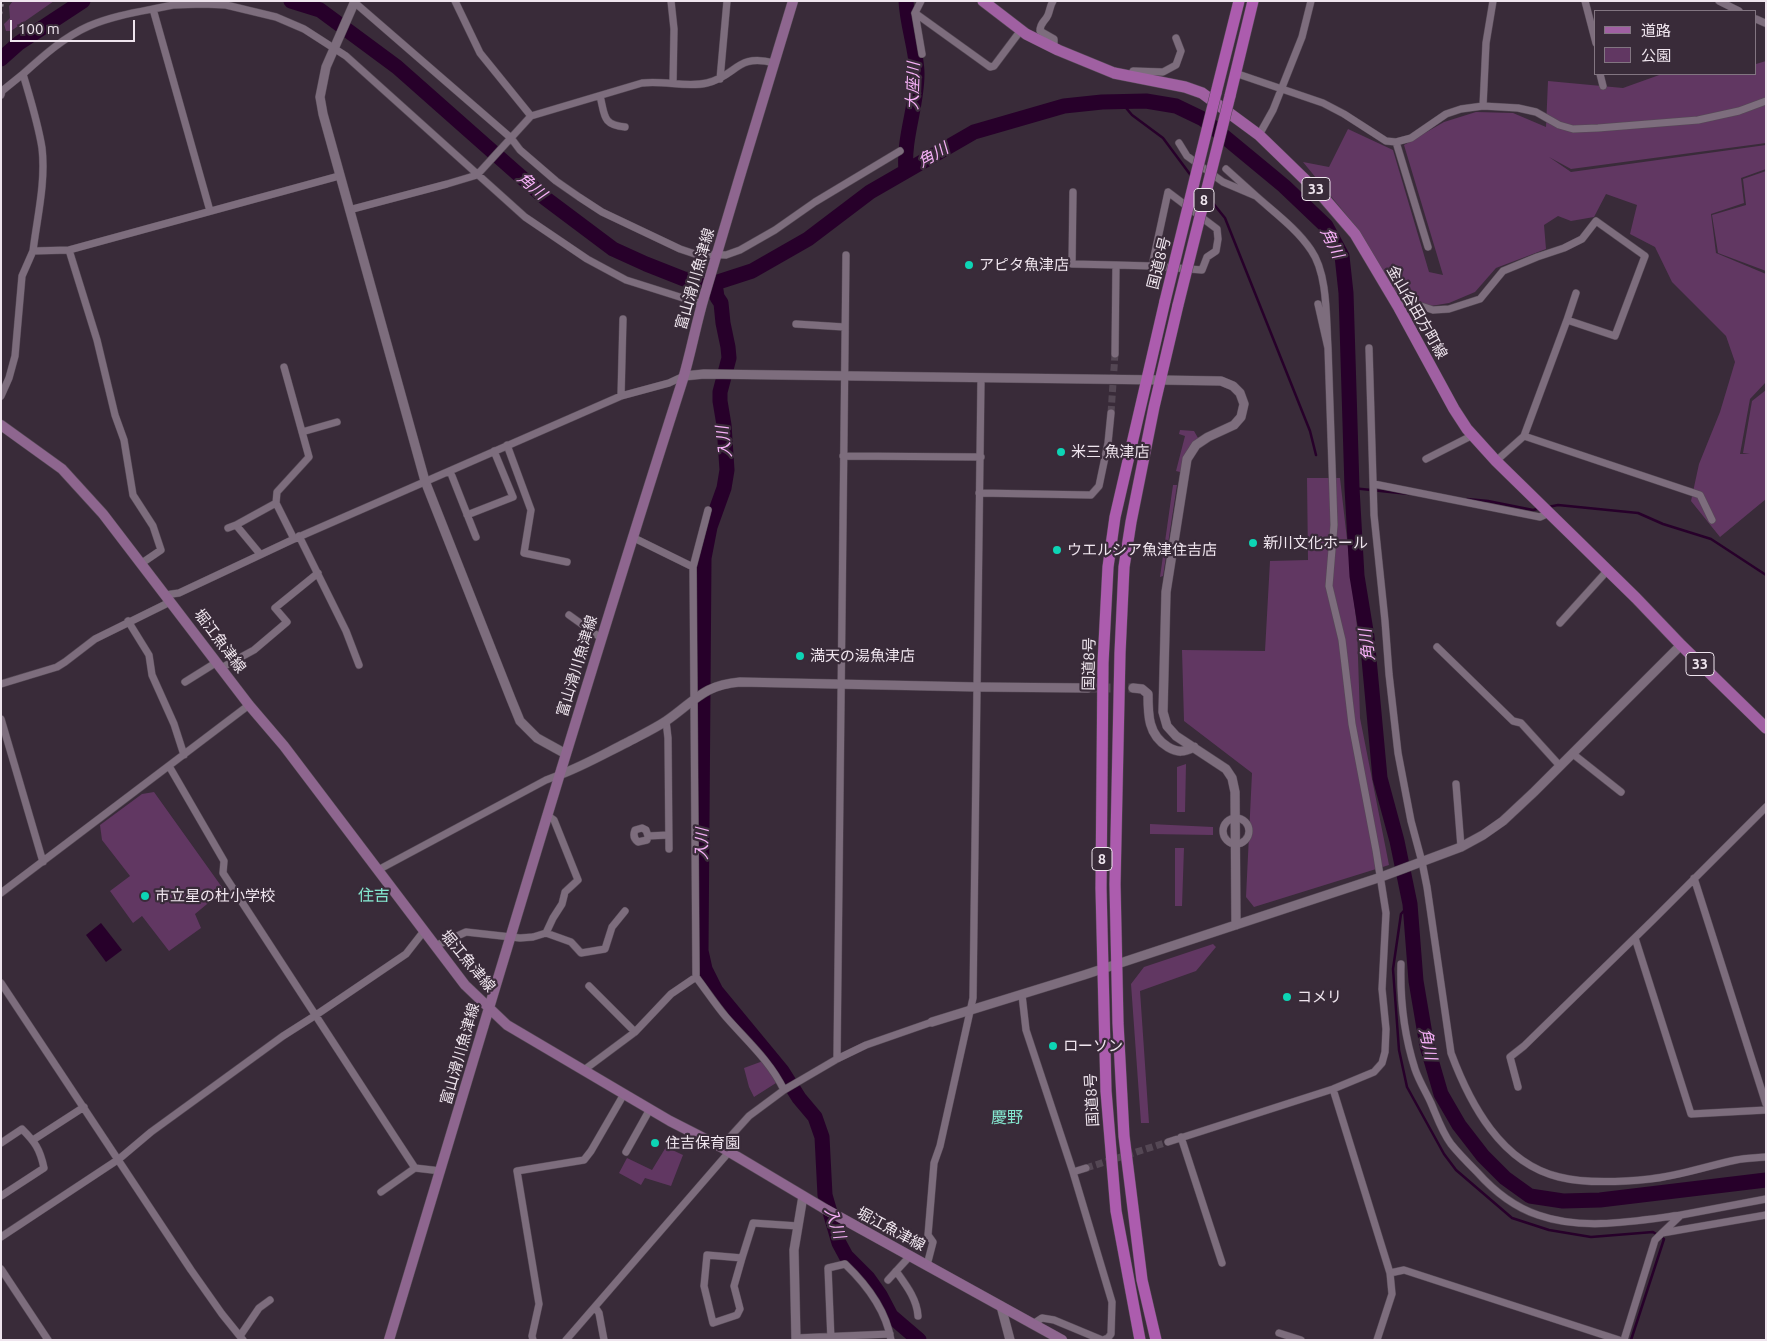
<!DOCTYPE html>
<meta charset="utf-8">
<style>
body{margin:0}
#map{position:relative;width:1767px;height:1341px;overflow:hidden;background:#392b39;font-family:Ubuntu,"Noto Sans JP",sans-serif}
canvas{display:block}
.frame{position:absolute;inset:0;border:2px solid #efe5ee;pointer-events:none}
.legend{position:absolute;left:1594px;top:10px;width:162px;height:65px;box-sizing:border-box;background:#392b39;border:1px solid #827581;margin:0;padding:6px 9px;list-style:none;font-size:15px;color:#efe5ee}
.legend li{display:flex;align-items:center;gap:10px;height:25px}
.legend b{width:25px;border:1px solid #827581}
.scale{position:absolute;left:10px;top:20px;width:125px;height:22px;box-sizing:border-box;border:2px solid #efe5ee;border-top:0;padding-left:6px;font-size:15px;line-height:18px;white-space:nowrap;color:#efe5ee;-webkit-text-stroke:4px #392b39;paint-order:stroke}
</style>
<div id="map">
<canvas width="1767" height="1341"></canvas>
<div class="frame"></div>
<ul class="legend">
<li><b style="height:6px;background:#a060a2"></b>道路</li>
<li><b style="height:14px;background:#613762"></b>公園</li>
</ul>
<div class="scale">100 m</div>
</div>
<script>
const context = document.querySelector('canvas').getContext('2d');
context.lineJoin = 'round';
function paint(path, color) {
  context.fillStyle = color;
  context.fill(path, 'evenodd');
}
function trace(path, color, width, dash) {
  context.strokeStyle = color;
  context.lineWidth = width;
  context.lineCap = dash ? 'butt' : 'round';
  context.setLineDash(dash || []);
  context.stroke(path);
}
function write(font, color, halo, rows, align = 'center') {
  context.font = font + ' Ubuntu,"Noto Sans JP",sans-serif';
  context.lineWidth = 4.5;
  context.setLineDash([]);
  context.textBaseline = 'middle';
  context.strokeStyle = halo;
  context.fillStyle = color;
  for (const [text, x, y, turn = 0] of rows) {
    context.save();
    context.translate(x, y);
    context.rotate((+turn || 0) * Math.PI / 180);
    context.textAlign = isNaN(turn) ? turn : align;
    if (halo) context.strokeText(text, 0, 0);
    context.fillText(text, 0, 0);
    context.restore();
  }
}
paint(new Path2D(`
 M13,1H54L11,31H6L4,24L10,18L9,6Z
 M1766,61V143L1571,169L1549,157L1571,172L1766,145V169L1741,178L1744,203L1711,214L1716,253L1766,274V382L1750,399L1740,454H1750L1743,453L1752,401L1766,390V499L1720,537L1691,501L1699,464L1720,412L1735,362L1726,336L1672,282L1655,247L1630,234L1637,205L1606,194L1594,217L1571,221L1558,216L1544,225L1546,249L1496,268L1475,292L1449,303L1431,306L1403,299L1386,280L1357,228L1303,162L1329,167L1348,129L1393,150L1429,272L1443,275L1404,145L1444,122L1476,112L1513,113L1546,127L1548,81L1623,88L1662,74H1756V64Z
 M1766,171V271L1718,253L1712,215L1746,205L1743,179Z
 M1180,430L1194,431L1198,438L1187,451L1180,472L1176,471L1185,436L1179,434Z
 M1307,478H1340L1357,627L1360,718L1389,865L1254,907L1246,897L1252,773L1184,721L1182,650L1265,651L1270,561L1308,560Z
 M1173,485H1177L1163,576L1160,577Z
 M1186,764L1185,812H1177V767Z
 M154,792L224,890L195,914L201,928L169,951L142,916L133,923L110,891L130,876L102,840L100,825L142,794Z
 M1150,824L1213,827V835L1150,834Z
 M1175,848H1184L1182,906H1175Z
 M1213,944L1216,947L1196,971L1140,991L1149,1123H1141L1131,984L1144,967Z
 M763,1061L776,1079V1083L754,1097L749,1087L744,1068Z
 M666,1147L683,1155L671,1186L645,1178L641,1185L619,1173L627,1158L652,1170Z`), '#613762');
paint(new Path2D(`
 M101,923L122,950L106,962L86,935Z`), '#27002a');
trace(new Path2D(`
 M1121,102L1132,115L1163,138L1192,177
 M1208,197L1225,218L1310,431L1316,455
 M1352,488L1409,494
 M1467,499L1488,501L1533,510L1541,508
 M1548,507L1558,505L1638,513L1663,524L1711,539L1766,575
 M1410,904L1401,914L1393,969L1399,1050L1407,1087L1444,1154L1456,1170L1512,1218L1549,1230L1591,1237L1653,1232L1664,1239L1631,1340`), '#27002a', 2.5);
trace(new Path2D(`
 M291,1L320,10L397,67L545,198L613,249L646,264L684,279L715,283L752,271L808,239L870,192L974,132L1064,106L1102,102L1146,101L1176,106L1203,119L1284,186L1326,226L1342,256L1346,293L1352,488L1357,576L1367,637L1380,778L1397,841L1410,904L1416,981L1427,1046L1441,1094L1459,1125L1483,1156L1505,1178L1530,1196L1563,1201L1600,1200L1766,1180
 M906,1C907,25 917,52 917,74C917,107 903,138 906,171
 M1,59L19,43L83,1
 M715,283L717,297L721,303L723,323L728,347L729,358L720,392V401L724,425L727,470L724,488L710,527L704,558L701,951L705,969L716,991L782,1071L799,1098L815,1117L822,1137L825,1195L839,1243L846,1256L868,1278L880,1295L891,1316L919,1340`), '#27002a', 15);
trace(new Path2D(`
 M1111,413L1115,354
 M1086,1168L1168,1142`), '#544754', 7, [7, 3.5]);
trace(new Path2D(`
 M1088,688H1133`), '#544754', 9, [9, 4.5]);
const minor = new Path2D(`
 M353,1L511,138L520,150L556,181L579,197L602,212L680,249L695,254L726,255L740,250L775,230L815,202L900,151
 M455,1L480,53L531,116
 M671,1L674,29L673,83
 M921,1L915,13L922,54
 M1053,1C1050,6 1050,10 1048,15C1045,22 1040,22 1040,31L1054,39V48
 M1585,1L1596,43
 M1719,1L1739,11
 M153,9L173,5L203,4L226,5L276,17L304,29L346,56L525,217L587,259L626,280L702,304
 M915,13L990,67L994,66L1021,30
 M1756,19L1765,23
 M1235,73L1323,103L1344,114L1386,141L1396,142L1411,138L1446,114L1461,109L1483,106L1518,108L1536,112L1559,125L1573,129L1598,128L1698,120L1739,111L1766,101
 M23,74C43,56 64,37 89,26C110,17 132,13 153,9L210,211
 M1600,74L1603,86
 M1131,78L1133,71L1163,72L1176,65L1181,51L1176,38
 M720,79L727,1
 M1,95L2,91L23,74C30,98 38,123 42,148C46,182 37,218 33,251
 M600,96C605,115 602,125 625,127
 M1483,106L1486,43L1493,1
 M1259,135L1273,110L1302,37L1311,1
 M1396,142L1428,247
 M1179,143L1187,156L1223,182L1256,196L1226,169
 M1073,192L1072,264L1116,265L1115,354
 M1256,196C1275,213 1297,229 1311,250C1328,274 1326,318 1328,348L1318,304
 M349,210L447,184L477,175L531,116L642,83C664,80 686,88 707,83C737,76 736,53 774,63
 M69,250L97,340L115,415L124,440L133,495L153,526L161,550L142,563
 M1116,265L1152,266L1168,192L1217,229L1218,239L1216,251L1207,257L1202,270L1152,266
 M1395,302L1418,305L1433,310L1449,309L1480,299L1503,271L1537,257L1564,248L1582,239L1596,221L1645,256L1615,336L1567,320L1576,293
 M796,324L844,327
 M1369,348L1374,515L1385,621L1389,674L1398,753L1411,821L1422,862L1427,887L1451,1053C1470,1104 1501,1163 1559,1177C1587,1184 1621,1182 1650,1179C1679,1176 1707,1166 1736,1160C1745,1158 1756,1158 1766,1157
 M284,367L309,457L277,492L276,503L294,539
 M1,396L9,378L15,356L22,276L33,251L69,250L339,176
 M621,396L623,319
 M302,432L337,422
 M1524,436L1700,495L1712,520
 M507,445L531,510L524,553L567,562
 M843,456L981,457
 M1426,459L1473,435
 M1496,461L1524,436L1567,320
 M450,471L476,537
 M1374,484L1540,517L1549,513
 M979,493L1091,495L1099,486L1108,443L1111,413
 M467,515L513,497L494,451
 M236,525L276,503
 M228,528L236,525L260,554
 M299,536L346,631L359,665
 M632,537L693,567L696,977C706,990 715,1004 726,1017C747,1041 770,1061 784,1090
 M693,567L708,510
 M165,595L179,593L294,539L621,396L669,383L684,376
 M569,615L601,638
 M128,621L149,655L152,675L174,724L184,755
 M1560,623L1607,571
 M1437,647L1513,721L1521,723L1560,766
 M221,668L254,650L287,622L275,608L318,573
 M185,682L217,662
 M1,684L57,667L65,662L95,639L170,602
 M1,719L43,862
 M666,721L668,738L669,849
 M1573,754L1621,792
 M169,766L224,861L223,873L394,1136L415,1168L441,1171
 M1456,784L1461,847
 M1223 831a13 13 0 1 1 26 0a13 13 0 1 1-26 0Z
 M648,836L647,840L638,842C634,839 633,835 635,830L642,828L646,830L648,836L668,835
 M378,870L546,780L559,775
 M1694,878L1766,1104
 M1,893L249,705
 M546,933L571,942L581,953L605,949L612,927L625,911
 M1635,938L1691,1114L1766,1110
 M435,946L466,932L520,938L533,937L546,933L553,918L562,904L565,892L578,880L554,820L547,815
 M1401,964C1400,999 1404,1035 1415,1069C1419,1081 1426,1092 1431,1103C1437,1117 1442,1132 1451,1144C1459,1154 1468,1163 1477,1172C1493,1190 1514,1207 1538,1215C1583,1231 1635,1221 1681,1215
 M1,983L191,1270L222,1314L243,1340
 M589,986L635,1032
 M1022,995L1026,1030L1073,1172L1112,1302L1111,1334L1108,1338L1103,1340
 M837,1059L846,255
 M584,1070L635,1032L671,994L696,977
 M1518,1087L1510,1057L1524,1046L1653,920L1766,807
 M1333,1089L1390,1273L1392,1294L1377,1340
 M1181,1137L1222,1263
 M33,1140L84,1107
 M1168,1142L1333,1089L1374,1072L1382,1063L1385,1052L1386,1029L1382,989L1386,913L1376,850L1352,724L1342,640L1329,586L1334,525L1328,348
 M1,1143L22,1129C35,1142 40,1149 44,1168L1,1196
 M721,1147L749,1116L784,1090L837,1059L866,1045L932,1022
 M626,1152L650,1109
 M1073,1172L1086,1168
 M381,1192L415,1168
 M1662,1233L1681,1215L1766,1199
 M1,1237L119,1159L151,1132L283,1036L316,1015L406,954L424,931
 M742,1258L707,1255L704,1286L713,1323L737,1315L740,1309L734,1286L742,1258L753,1223L798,1226
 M927,1265L933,1242L928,1235L934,1163L940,1146L973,998L981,379
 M1,1269L48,1340
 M896,1271C906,1285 917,1299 918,1316
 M1390,1273L1404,1270L1619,1340
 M888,1280L910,1256
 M595,1307L599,1313L604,1340
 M1033,1324L1042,1318L1054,1320L1102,1340
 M1279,1333L1301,1340
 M240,1336L259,1308L270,1300
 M796,1338L890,1334
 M533,1340L532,1336L539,1304L517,1171L584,1160L591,1151L624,1094
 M566,1340L729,1152
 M831,1340L828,1268L845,1264C866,1284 886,1311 891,1340
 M1624,1340L1655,1240L1662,1233L1766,1215`);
const tertiary = new Path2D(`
 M355,1L326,67L320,97L323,114L425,481L511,699L520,721L537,738L566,754
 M684,376L704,374L1161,380L1221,381L1233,386L1240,393L1244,404L1241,417L1234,425L1208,437L1196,445L1187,459L1166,592L1163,712L1167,726L1176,736L1226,769L1232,778L1235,792L1236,925
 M1133,688L1142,689L1148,694C1148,715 1148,735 1168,747C1178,753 1184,752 1194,747
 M559,775C583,766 604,754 626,743C639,736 654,729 666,721C695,701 703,685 740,682L977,687L1088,688
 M932,1022L1084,975L1381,877L1461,847L1483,835L1503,821L1534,792L1681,645
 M1001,1306L1010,1340
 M796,1340L794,1250L803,1196`);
const secondary = new Path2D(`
 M1,425L62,469L103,514L249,705L284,746L465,985L507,1025L624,1094L670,1121L721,1147L825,1209L1062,1340
 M389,1340C486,1019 581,698 683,379C691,352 696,324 704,297C733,198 763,100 793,1`);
const primary = new Path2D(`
 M983,1L1026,34L1058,50L1114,73L1185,87L1202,93L1259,135L1324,198L1355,234L1399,308L1454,409L1467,429L1496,461L1636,598L1681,645L1766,728`);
const trunk = new Path2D(`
 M1216,93L1239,1
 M1230,96L1253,1
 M1140,1340L1116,1211L1106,1091L1101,888L1103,663L1108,567L1115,517L1165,301
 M1156,1340L1142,1280L1124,1136L1118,1023L1115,884L1120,653L1124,567L1131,522L1154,407L1178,305`);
trace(minor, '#564a56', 8);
trace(tertiary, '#564a56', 10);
trace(secondary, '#564a56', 11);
trace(primary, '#564a56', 12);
trace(trunk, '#564a56', 12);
trace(minor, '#7d6d7d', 7);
trace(tertiary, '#7d6d7d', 9);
trace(secondary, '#8e668f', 10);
trace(primary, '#a060a2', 11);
trace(trunk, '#ac5cae', 11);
trace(new Path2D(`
 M1,14L3,1`), '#908490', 2.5, [2.5, 5]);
const trunkBridge = new Path2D(`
 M1165,301L1216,93
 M1178,305L1230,96`);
trace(trunkBridge, '#564a56', 12, []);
trace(trunkBridge, '#ac5cae', 11);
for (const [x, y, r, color] of [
 [969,265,5,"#0dd5b5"],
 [1061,452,5,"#0dd5b5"],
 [1253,543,5,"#0dd5b5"],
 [1057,550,5,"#0dd5b5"],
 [800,656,5,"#0dd5b5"],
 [145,896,5,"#0dd5b5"],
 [1287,997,5,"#0dd5b5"],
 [1053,1046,5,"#0dd5b5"],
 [655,1143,5,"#0dd5b5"]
]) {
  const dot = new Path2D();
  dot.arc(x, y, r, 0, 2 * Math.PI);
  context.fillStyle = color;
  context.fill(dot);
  trace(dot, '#392b39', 2);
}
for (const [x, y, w] of [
 [1316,189,28],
 [1204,200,20],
 [1700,664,28],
 [1102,859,20]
]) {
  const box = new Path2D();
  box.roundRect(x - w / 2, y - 11.5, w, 23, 4);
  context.fillStyle = '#392b39';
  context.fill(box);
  trace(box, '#efe5ee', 1);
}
write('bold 14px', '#efe5ee', null, [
 ["33",1316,189],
 ["8",1204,200],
 ["33",1700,664],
 ["8",1102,859]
]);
write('15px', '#efe5ee', '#392b39', [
 ["国道8号",1159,263,-76],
 ["富山滑川魚津線",695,279,-74],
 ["金山谷田方町線",1417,312,60],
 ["堀江魚津線",220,641,53],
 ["国道8号",1089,664,-89],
 ["富山滑川魚津線",577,666,-73],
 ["堀江魚津線",468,961,50],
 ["富山滑川魚津線",460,1054,-74],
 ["国道8号",1092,1100,-93],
 ["堀江魚津線",891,1229,28]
]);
write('15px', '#efe5ee', '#392b39', [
 ["アピタ魚津店",979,265],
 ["米三 魚津店",1071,452],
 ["新川文化ホール",1263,543],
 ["ウエルシア魚津住吉店",1067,550],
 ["満天の湯魚津店",810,656],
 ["市立星の杜小学校",155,896],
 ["コメリ",1297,997],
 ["ローソン",1063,1046],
 ["住吉保育園",665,1143]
], 'left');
write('italic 16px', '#f6b0f7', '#392b39', [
 ["大座川",913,86,-88],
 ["角川",933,155,-30],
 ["角川",532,186,41],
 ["角川",1332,243,64],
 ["入川",724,442,-97],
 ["角川",1367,645,-97],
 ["入川",702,844,-89],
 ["角川",1428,1044,78],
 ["入川",835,1223,71]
]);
write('16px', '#85e8d0', '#392b39', [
 ["住吉",374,896],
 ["慶野",1007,1118]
]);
</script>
